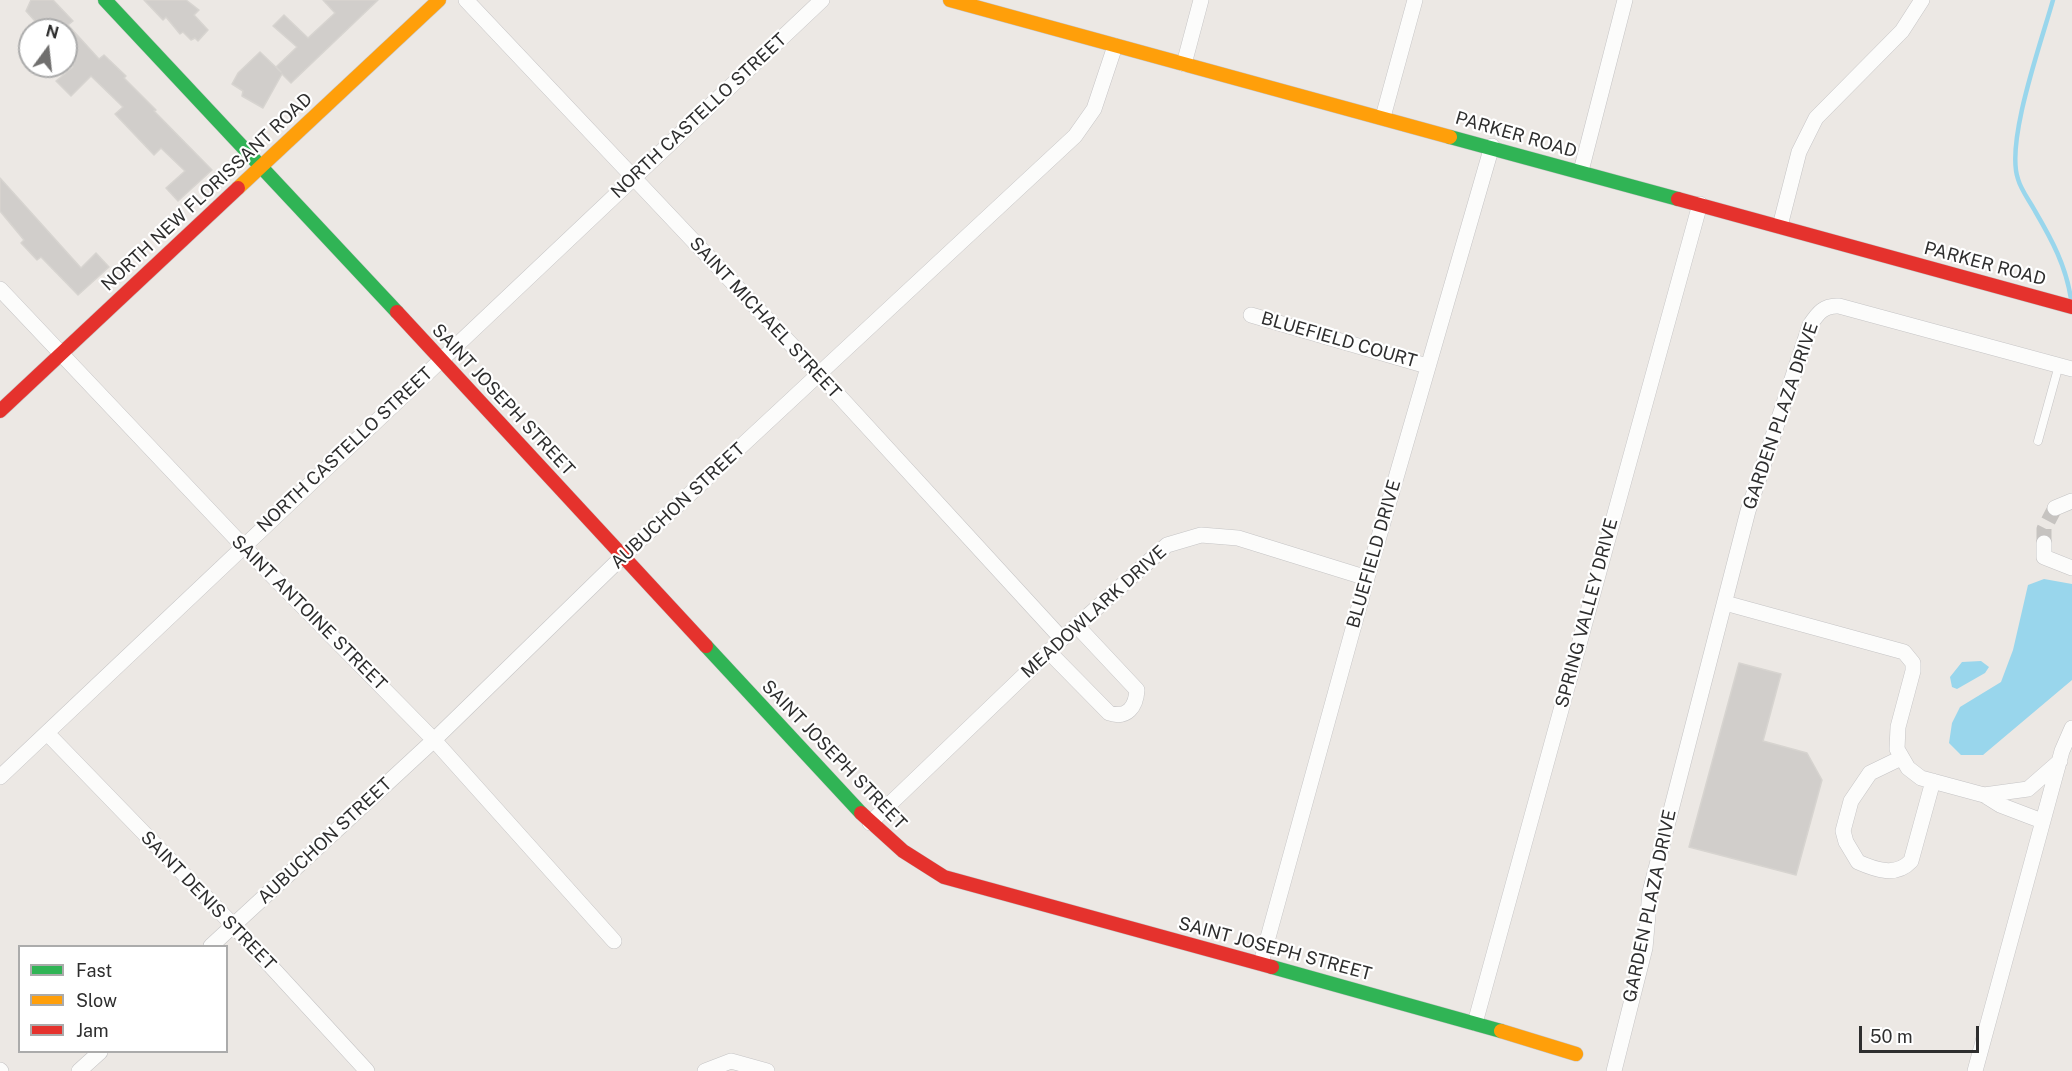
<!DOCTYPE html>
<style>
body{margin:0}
#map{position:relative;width:2072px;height:1071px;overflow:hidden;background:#ece8e4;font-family:"Public Sans",sans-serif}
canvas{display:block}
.legend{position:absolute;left:18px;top:945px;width:210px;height:108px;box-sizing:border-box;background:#fff;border:2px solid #ababab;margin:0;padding:8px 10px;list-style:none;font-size:18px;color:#2e2e2e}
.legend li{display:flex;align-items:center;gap:12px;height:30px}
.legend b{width:30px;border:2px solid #ababab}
.north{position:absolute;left:18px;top:18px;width:60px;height:60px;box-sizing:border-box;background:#fff;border:2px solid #ababab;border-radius:50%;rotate:15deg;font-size:16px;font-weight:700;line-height:24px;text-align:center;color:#2e2e2e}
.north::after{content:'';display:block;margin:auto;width:21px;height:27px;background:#706f6e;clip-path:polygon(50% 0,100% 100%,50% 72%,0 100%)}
.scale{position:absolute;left:1859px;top:1026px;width:120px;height:27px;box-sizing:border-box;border:3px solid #2e2e2e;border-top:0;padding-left:8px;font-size:18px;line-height:21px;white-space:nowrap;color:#2e2e2e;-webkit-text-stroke:4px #fff;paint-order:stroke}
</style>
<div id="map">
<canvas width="2072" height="1071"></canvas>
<ul class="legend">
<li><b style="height:8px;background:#30b455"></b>Fast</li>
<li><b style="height:8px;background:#ff9f0a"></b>Slow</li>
<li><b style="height:8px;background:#e5322d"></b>Jam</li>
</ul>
<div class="north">N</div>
<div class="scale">50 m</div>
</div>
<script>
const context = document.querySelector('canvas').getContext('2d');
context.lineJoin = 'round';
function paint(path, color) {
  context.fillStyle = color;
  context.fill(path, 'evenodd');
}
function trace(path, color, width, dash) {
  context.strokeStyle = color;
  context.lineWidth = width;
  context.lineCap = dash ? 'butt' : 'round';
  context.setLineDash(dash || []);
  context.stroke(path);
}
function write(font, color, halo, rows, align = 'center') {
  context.font = font + ' "Public Sans",sans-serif';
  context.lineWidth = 4.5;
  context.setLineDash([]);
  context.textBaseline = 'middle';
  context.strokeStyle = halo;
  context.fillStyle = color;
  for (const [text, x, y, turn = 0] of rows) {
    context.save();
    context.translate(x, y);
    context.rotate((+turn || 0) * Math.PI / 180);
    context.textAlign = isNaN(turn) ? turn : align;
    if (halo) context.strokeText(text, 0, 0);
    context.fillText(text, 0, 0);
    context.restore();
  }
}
paint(new Path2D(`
 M2044,579L2072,584V680L1983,755H1961L1949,743L1952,723L1960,707L2001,682L2013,650L2028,585Z
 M1981,661L1989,667L1985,673L1957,689L1952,687L1950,677L1962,662Z`), '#99d6ec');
trace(new Path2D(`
 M2053,0C2042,40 2005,142 2018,179C2021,190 2029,200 2035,211C2052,240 2066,266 2071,299`), '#99d6ec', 4.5);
const building = new Path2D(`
 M31,0H53L73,21L68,25L99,59L104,55L126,76L124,78L156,110L154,111L212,170L178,201L166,188L185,171L161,148L154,155L115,114L123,107L91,76L71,96L56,81L73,67L66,60V27L63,30H43L26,11Z
 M144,0H186L199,10L194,15L208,30L198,41L195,38L191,40L183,32L180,34L166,17L163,20Z
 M323,0H378L291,83L282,74L263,108L242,96L243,91L232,84L238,73L260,52L281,72L276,67L297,47L273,26L284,15L308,38L335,13Z
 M0,178L81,268L96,253L109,267L78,295L41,257L37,260L21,243L24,240L0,211Z
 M1739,663L1781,674L1763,741L1807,753L1822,780L1796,875L1689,847Z`);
paint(building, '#d1cecb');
trace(building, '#d7d4d0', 1.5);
trace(new Path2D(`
 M2044,543V529L2055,508`), '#c6c3c0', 15, [15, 8]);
const lane = new Path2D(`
 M2038,441L2059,365`);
const street = new Path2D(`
 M466,0L819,374L1062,639
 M1184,64L1201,0
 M1383,117L1415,0
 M1581,171L1625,0
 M1780,226L1799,152L1816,118L1902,31L1922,0
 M0,289L243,546L434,740L614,941
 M1251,315L1427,366
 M2055,508L2072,501
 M2044,543V557L2072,568
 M1725,603L1904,652L1913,663V671L1898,727L1897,749L1908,768L1921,778L1984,795L2000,805L2042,821
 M1049,652L1109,713C1127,719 1136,707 1137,690L1077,626
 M47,733L233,925L367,1071
 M1901,758L1870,773L1851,801L1843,831L1846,842L1858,862C1876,870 1896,877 1911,861L1933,781
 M0,777L822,0
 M1984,795L2028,789L2060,761
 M870,823L1062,639L1167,545L1201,535L1238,538L1367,578
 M211,946L434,740L622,557L1075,136L1094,109L1115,46
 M1261,963L1367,578L1492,146
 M1475,1023L1700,204
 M0,1070L1,1071
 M79,1071L100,1052
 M705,1071L731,1061L767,1071
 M1614,1071L1645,948L1650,892L1748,511L1810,325C1818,313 1824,305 1839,306L2072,369
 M1975,1071L2062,751L2072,728`);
const fast = new Path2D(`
 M105,0L397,312
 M1450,137L1678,199
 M706,646L861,813
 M1272,967L1501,1031`);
const slow = new Path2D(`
 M950,0L1450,137
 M238,188L439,0
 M1501,1031L1576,1054`);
const jam = new Path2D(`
 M1678,199L2072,307
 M397,312L706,646
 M0,411L238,188
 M861,813L903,851L944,877L1272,967`);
trace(lane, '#c5c4c5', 9);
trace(street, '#c5c4c5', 16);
trace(fast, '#c5c4c5', 15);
trace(slow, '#c5c4c5', 15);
trace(jam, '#c5c4c5', 15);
trace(lane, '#fcfcfb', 8);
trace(street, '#fcfcfb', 15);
trace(fast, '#30b455', 14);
trace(slow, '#ff9f0a', 14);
trace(jam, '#e5322d', 14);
write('18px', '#2e2e2e', '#fff', [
 ["NORTH CASTELLO STREET",699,116,-43],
 ["PARKER ROAD",1516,135,16],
 ["NORTH NEW FLORISSANT ROAD",207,192,-43],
 ["PARKER ROAD",1985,264,15],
 ["SAINT MICHAEL STREET",765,318,47],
 ["BLUEFIELD COURT",1339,340,16],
 ["SAINT JOSEPH STREET",503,400,47],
 ["GARDEN PLAZA DRIVE",1781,416,-71],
 ["NORTH CASTELLO STREET",345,450,-43],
 ["AUBUCHON STREET",678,506,-43],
 ["BLUEFIELD DRIVE",1374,554,-74],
 ["MEADOWLARK DRIVE",1094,612,-42],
 ["SAINT ANTOINE STREET",309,613,45],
 ["SPRING VALLEY DRIVE",1587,613,-75],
 ["SAINT JOSEPH STREET",834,755,46],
 ["AUBUCHON STREET",325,841,-43],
 ["SAINT DENIS STREET",208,901,46],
 ["GARDEN PLAZA DRIVE",1650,906,-78],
 ["SAINT JOSEPH STREET",1275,949,15]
]);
</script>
